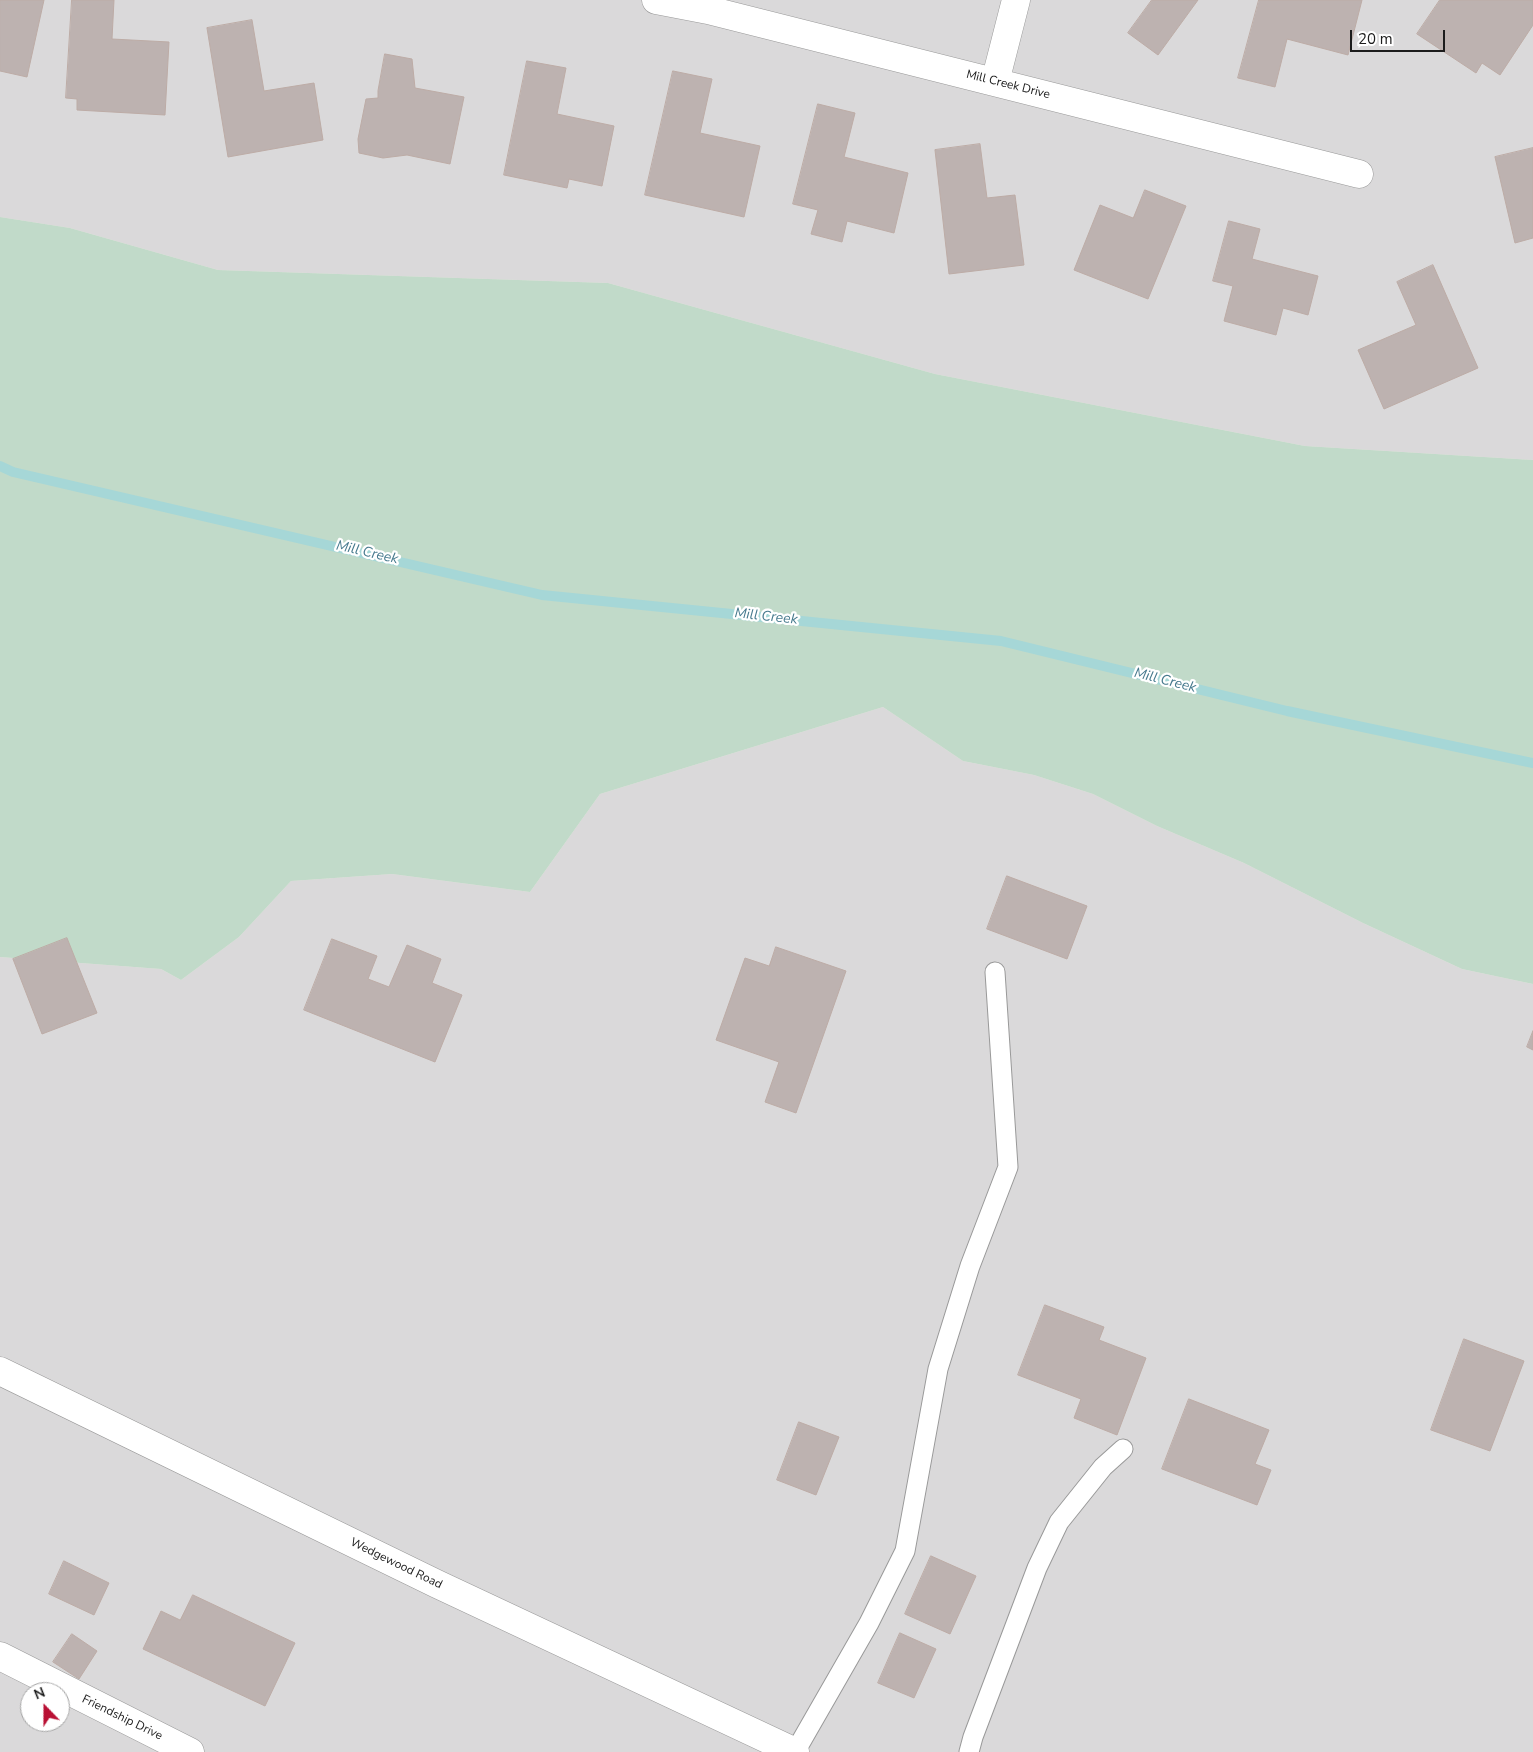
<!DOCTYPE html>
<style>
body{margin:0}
#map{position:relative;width:1533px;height:1752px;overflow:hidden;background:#ede7e3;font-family:"Nunito Sans",sans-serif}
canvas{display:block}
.north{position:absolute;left:20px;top:1682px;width:50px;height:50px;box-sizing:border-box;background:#fff;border:1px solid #a4a4a4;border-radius:50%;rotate:338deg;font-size:14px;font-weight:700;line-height:20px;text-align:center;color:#1c1c1c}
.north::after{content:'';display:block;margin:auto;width:18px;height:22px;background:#b91034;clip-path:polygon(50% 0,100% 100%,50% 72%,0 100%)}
.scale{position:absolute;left:1350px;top:30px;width:95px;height:22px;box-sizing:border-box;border:2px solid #1c1c1c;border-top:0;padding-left:6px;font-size:15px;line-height:18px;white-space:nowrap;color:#1c1c1c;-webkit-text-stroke:4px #fff;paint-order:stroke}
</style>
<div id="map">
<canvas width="1533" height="1752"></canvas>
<div class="north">N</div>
<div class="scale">20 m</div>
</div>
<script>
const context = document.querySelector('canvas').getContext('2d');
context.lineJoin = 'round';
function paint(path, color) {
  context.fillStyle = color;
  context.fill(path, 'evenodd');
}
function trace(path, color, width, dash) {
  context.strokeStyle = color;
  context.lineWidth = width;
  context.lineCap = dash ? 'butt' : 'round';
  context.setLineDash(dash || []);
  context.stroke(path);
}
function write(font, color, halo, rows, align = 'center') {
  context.font = font + ' "Nunito Sans",sans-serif';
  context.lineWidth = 4.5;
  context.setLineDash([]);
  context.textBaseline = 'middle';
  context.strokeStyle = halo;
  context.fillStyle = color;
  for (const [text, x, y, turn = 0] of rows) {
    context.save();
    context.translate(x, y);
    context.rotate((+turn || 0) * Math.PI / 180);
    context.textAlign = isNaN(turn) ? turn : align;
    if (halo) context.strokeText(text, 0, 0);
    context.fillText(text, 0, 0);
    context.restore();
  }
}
paint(new Path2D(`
 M0,0H1533V460L1305,446L935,374L608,283L218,270L70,228L0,217Z
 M883,707L963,761L1034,775L1093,794L1157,826L1244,863L1363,923L1462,969L1533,984V1752H0V957L161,969L181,980L239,937L291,881L392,874L530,892L600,794ZM30,1692H60V1722H30Z`), '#dad9da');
paint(new Path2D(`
 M0,217L70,228L218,270L608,283L935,374L1305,446L1533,460V984L1462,969L1363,923L1244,863L1157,826L1093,794L1034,775L963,761L883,707L600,794L530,892L392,874L291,881L239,937L181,980L161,969L0,957Z`), '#c1dac9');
trace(new Path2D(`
 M0,466L13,472L542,595L1001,641L1287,711L1533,763`), '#a6d7d7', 10);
const building = new Path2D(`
 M0,0H44L27,77L0,71Z
 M72,0H114L112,39L169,42L165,115L77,110V99L66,98Z
 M1152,0H1198L1158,55L1128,33Z
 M1259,0H1362L1348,55L1287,39L1275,87L1238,78Z
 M1440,0H1533V25L1500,75L1482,63L1476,73L1417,34Z
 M252,20L264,91L314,83L323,140L228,157L207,28Z
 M385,54L412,59L415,88L464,97L450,164L407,155L383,158L359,153L358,139L366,99L378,98V91Z
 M527,61L566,68L557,114L614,126L602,186L569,179L567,188L504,175Z
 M673,71L712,79L700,133L760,146L744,217L645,195Z
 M818,104L855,113L844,157L908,173L894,233L847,221L842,242L811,234L818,210L793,204Z
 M980,144L987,198L1015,195L1024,265L949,274L935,150Z
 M1533,148V238L1515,243L1495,157Z
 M1145,190L1186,206L1148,299L1074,270L1100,205L1133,218Z
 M1229,221L1260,229L1252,259L1318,276L1308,315L1283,308L1276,335L1224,321L1233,286L1213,281Z
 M1433,265L1478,368L1384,409L1358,350L1416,325L1397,282Z
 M1007,876L1087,906L1067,959L987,929Z
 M67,938L97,1013L42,1034L13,959Z
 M332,939L377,956L368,979L389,987L407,945L441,959L432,983L462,995L435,1062L304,1010Z
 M776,947L846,971L796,1113L765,1102L779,1062L716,1040L745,958L769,966Z
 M1533,1031V1050L1527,1047Z
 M1045,1305L1104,1327L1099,1340L1146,1358L1117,1435L1074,1418L1081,1399L1018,1375Z
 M1464,1339L1524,1361L1490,1451L1431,1430Z
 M1189,1399L1269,1430L1255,1464L1271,1470L1257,1505L1162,1469Z
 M799,1422L839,1437L816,1495L777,1480Z
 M931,1556L976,1576L950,1634L905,1614Z
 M64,1561L109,1583L94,1615L49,1594Z
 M193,1595L295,1643L265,1706L143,1649L161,1611L180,1620Z
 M900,1633L936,1649L914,1698L878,1683Z
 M72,1634L97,1651L79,1679L53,1662Z`);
paint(building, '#bdb2b0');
trace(building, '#bdaca6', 1);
const service = new Path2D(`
 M795,1752L869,1623L905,1551L938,1369L970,1266L1008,1167L995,972
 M969,1752L973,1737L1037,1568L1059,1522L1103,1467L1123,1449`);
const minor = new Path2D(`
 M656,0L708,10L1359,174
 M995,82L1016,0
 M0,1371L437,1584L795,1752
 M0,1656L190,1752`);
trace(service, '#999', 21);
trace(minor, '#999', 29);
trace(service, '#fff', 19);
trace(minor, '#fff', 28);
write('12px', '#1c1c1c', '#fff', [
 ["Mill Creek Drive",1008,85,14],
 ["Wedgewood Road",396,1564,26],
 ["Friendship Drive",122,1718,26]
]);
write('italic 14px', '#477a8e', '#fff', [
 ["Mill Creek",367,553,13],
 ["Mill Creek",766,617,6],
 ["Mill Creek",1165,681,14]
]);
</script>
